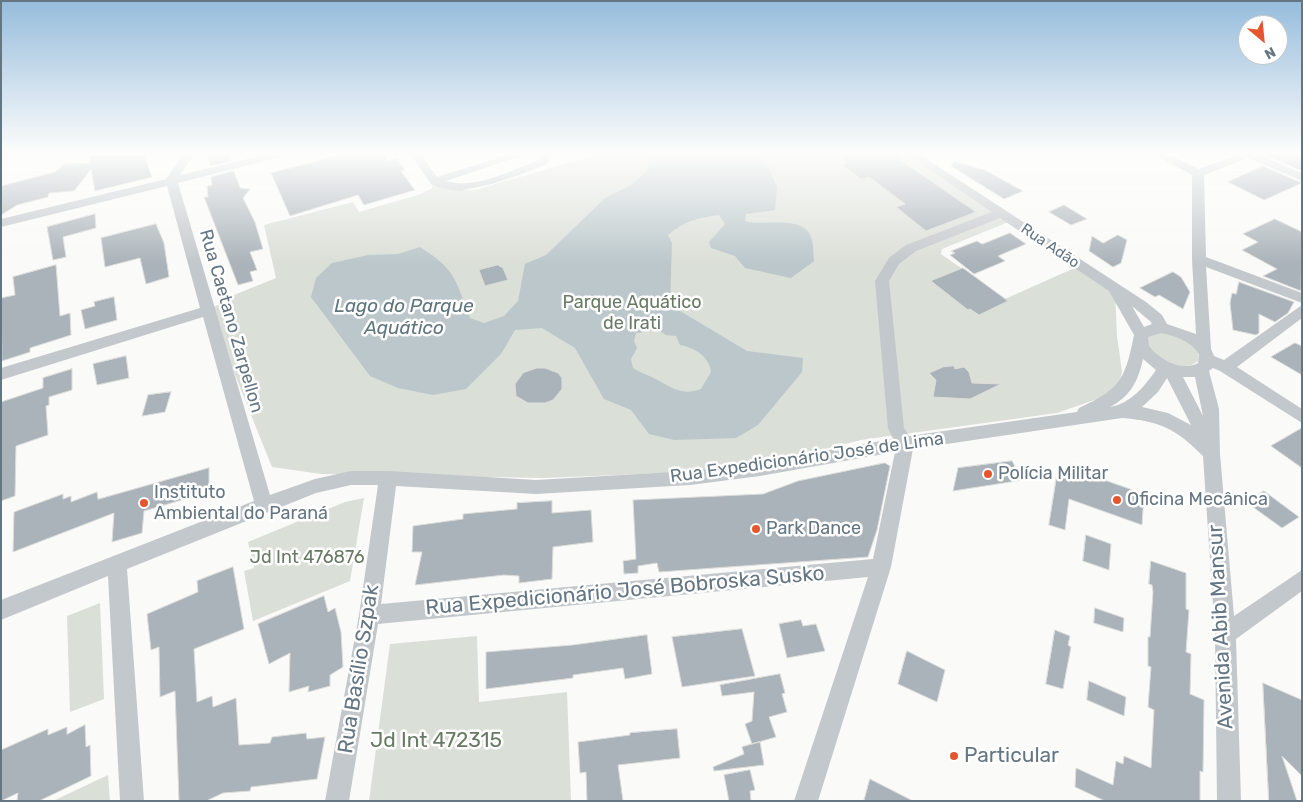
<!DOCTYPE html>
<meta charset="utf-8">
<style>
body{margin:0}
#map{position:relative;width:1303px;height:802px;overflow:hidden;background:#fafaf8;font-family:Rubik,sans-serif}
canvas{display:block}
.frame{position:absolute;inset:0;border:2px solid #657683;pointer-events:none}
.north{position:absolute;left:1238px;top:15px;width:50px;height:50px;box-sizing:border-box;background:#fff;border:1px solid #c1c8cd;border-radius:50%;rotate:152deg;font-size:14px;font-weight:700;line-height:20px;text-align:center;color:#657683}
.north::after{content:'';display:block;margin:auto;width:18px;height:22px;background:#e4572e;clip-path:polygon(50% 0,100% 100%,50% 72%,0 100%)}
</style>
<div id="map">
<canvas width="1303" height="802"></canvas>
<div class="frame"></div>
<div class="north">N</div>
</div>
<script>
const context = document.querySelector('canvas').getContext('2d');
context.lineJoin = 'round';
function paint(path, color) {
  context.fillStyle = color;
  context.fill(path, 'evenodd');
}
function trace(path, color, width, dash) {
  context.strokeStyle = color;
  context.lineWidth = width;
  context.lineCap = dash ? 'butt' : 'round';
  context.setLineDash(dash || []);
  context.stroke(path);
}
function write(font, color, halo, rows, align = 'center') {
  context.font = font + ' Rubik,sans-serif';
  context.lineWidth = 5;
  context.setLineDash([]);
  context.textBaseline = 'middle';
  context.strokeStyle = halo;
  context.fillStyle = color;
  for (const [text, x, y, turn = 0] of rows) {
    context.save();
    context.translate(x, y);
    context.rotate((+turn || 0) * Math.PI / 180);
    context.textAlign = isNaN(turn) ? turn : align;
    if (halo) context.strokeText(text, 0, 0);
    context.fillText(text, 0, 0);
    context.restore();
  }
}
paint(new Path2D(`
 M598,152H907L1011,221L942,249L941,254L1005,299L1079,266L1115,290L1117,336L1122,372L1119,385L1100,398L1057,413L861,440L771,462L691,472L543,478L321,474L272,467L209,310L234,295L276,278L264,225L353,202L359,212L421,194L432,188L433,178C446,189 458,191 475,190L592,156Z
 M1154,331L1177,334L1199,352L1198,361C1184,373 1166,362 1152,355L1144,336Z
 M364,498L350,581L253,621L244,571L254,568L248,542L345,502Z
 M100,603L104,699L70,712L67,616Z
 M477,636L479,702L567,692L571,801H369L390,644Z
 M108,775L110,801H53Z`), '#dadfd7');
paint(new Path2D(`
 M656,152H760L759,155L767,164L777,187L775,210L746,214L745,221C762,227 803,214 811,237C814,244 813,253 814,261L791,278L745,268L735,256L711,248L709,242L725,224L719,215C699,217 682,222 668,235L672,243L670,305L747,351L803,358L802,372L758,425L736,438L674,440L649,434L631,410L604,399L575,348L542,328L515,330L501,354L466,389L433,395L398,388L370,376L311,297L316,278L332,263L368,255L398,254L420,247C456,270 455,279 470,318L484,323L504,316L518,301L525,264L546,255L605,198L631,185L647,171L651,155ZM659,330L666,335L676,336L680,345C695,348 709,356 711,372L701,389C685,395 675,390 661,382C652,376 642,374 633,368L631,359L637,348L634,341L636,333Z`), '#bbc7cb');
const building = new Path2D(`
 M208,152H229L231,161L210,166Z
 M353,152H383L388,161L397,158L405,170L401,171L415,190L364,205L358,195L290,216L271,173Z
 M863,152H889L976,212L926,231L896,207L905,204L869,177L861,179L842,165L847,163L841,158Z
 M1261,152H1302V171L1261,153Z
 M89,155H144L152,177L95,191L91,169L74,191L49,193L48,197L17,205L1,215V186L55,172L64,164L90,163Z
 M954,161L985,170L1023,191L1004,199L951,166Z
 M1263,166L1302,183L1264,200L1228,182Z
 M234,171L240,188L250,189L243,198L255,222L263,249L250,252L257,270L250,272L253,281L238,285L204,197H208L207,186L212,185L211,177Z
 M1064,205L1087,219L1071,225L1049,212Z
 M95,214L96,228L63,237L66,257L53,260L47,227Z
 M1275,219L1302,232L1301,291L1263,276L1277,269L1242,250L1258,242L1243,234Z
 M156,224L164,243L169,277L146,284L140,258L105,267L101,238Z
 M1010,233L1026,244L998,256L1005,261L974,274L950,255L955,253L951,251L977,241L982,244Z
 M1118,235L1127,240L1121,263L1113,267L1089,251L1092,236L1103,243Z
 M56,265L60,316L70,313L71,335L30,348V352L2,361L1,298L15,295L13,277Z
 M498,265L503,268L508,280L485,286L479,270Z
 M963,268L1008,301L979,315L970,309L968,310L931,281Z
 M1173,272L1181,277L1190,292L1183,309L1159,295L1155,297L1140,288Z
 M1239,282L1294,302L1288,313L1275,322L1259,314V333L1256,335L1233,330L1230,303L1232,293L1236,294Z
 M114,297L117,320L85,329L81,310L95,306L94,302Z
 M1295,343L1302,346V375L1271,357Z
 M126,356L129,378L97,385L93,364Z
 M954,366L955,369L964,367L969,372L972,383L1001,384L970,399L933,397L936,380L929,373L943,367Z
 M537,368H545L558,373L562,378V389L553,400L545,403H528L516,396L515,384L523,373Z
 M72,369V390L49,397V405L46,406L48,435L16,446L15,496L1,501V402L43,388V378Z
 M171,392L165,412L142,416L148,395Z
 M1302,428V468L1271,446Z
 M1012,461L1023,480L953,491L958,468Z
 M885,463L890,466L877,530L868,557L659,572L657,563L638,566V573L624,574L623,561L636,559L633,500L763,494L798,481Z
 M209,468V492L144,511L142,533L112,542L114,513L13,552L14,512L63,494V499L71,496V502L97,492L98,499Z
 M1058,469L1092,481L1093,476L1144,494L1142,525L1069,499L1065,530L1049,525Z
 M1264,491L1299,517L1282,528L1246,502Z
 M552,501V513L591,510L593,542L553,547L552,579L519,583V576L504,575L415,585L422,552H412L413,526L463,519V514L517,509V503Z
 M1086,535L1111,544L1109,570L1083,561Z
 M1151,561L1186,573V609L1189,610L1186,652L1191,654L1190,694L1204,700L1203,772L1200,771V801H1105L1075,787L1076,768L1113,785L1116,761L1123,764L1124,756L1151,768L1154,710L1148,707L1151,667L1148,666V637H1150L1153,592L1152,585L1149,584Z
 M233,567L244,629L194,649L197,702L212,696L213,707L236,698L239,745L270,743L272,737L306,733L307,739L325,737L317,779L251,787L250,791L223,793L206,801H179L175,691L160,697L159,647L151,650L147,614L198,592L197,581Z
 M324,596L328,612L335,608L341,632L343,667L330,675V686L308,692L309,686L289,692L290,653L269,664L258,624Z
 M1095,608L1124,618L1123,632L1094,623Z
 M801,620L803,626L816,624L825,651L787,658L779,624Z
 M742,629L755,676L682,687L672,637Z
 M1055,630L1070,636L1068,645L1071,647L1063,689L1046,684Z
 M647,635L652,674L625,679L623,668L573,675V678L486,689V652L573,645Z
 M907,651L945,670L937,702L898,684Z
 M780,674L785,693L782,694L787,712L769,717L776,737L752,744L745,724L752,721L754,692L722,696L720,685Z
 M1089,681L1126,697L1124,716L1087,700Z
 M1263,683L1302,700V776L1282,756L1297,801H1269Z
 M85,725L86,747L90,745L91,776L39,801H17L18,793L1,801V750L48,729V735L67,727V734Z
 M677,729L680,758L618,765L623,801H587L586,772L580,773L578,742L630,735V733Z
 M760,742L764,765L714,771L713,767L744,754L742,747Z
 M750,770L755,790L750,791L751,801H729L724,775Z
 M870,779L913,801H864Z`);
paint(building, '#aab3b9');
trace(building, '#dcdcda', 1);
paint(new Path2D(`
 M185,152H196L180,175L276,152H294L292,154L178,183L270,495L315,479L351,471H388L536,480L690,471L760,462L893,439L888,428L875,281L889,258L906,245L992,212L904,152H916L1146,302L1162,315L1167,324L1196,334L1192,259V175L1149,152H1163L1199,169L1245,152H1259L1258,154L1302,173V181L1248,158L1204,175L1206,257L1302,293V303L1206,267L1211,349L1214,356L1224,360L1302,305V318L1237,367L1302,409V423L1220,371L1213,368L1209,371L1219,409L1220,454L1234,616L1302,570V591L1236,639L1241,801H1217L1215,634L1203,456C1176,429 1160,421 1122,418L913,449L891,567L818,801H794L868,577L378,624L349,801H325L359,615L378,485H351L316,493L127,569L144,801H120L108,576L1,620V600L254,501L203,317L1,380V368L200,308L167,186L1,227V219L166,179ZM1000,218L1109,291L1134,335C1125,379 1121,389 1079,408L1077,412L909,436L904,428L889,281L899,264L916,251ZM1132,306L1151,322L1152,324L1144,327ZM1161,333C1176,336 1190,341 1199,354L1198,363C1181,372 1160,360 1149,346L1148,337ZM1143,359L1156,370C1145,386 1130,404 1110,407C1131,396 1138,381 1143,359ZM1183,377H1195L1203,416ZM1167,378L1191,425L1168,413L1142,407L1158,392ZM895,452L873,559L381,604L396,486L536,494L690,485L760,476Z
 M409,152H419L437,177L517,152H533L446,181C476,190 511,170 539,160L541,156L538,152H550L553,155L547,164L522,174L492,184L459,191L441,188L431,184Z`), '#c3c8cc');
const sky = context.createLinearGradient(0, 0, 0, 264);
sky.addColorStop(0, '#96bcdc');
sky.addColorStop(0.58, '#fdfdfc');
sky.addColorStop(1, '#fdfdfc00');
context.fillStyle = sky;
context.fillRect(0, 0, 1303, 264);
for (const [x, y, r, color] of [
 [988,474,5,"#e4572e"],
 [1117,500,5,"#e4572e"],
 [144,503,5,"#e4572e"],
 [756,529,5,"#e4572e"],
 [954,756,5,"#e4572e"]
]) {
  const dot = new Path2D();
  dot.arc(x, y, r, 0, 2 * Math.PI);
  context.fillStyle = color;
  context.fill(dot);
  trace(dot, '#fff', 2);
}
write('15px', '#657683', '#fff', [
 ["Rua Adão",1050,246,34]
]);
write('18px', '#687a64', '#fff', [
 ["Parque Aquático",632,303],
 ["de Irati",632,324],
 ["Jd Int 476876",307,558]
]);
write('18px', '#657683', '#fff', [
 ["Rua Caetano Zarpellon",231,321,74],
 ["Rua Expedicionário José de Lima",807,458,-8]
]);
write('18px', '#657683', '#fff', [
 ["Polícia Militar",998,474],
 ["Instituto",154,493],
 ["Ambiental do Paraná",154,514],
 ["Oficina Mecânica",1127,500],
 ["Park Dance",766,529]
], 'left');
write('italic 19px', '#60757c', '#fff', [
 ["Lago do Parque",404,307],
 ["Aquático",404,329]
]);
write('21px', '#657683', '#fff', [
 ["Rua Expedicionário José Bobroska Susko",625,591,-5],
 ["Avenida Abib Mansur",1221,627,-93],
 ["Rua Basílio Szpak",359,669,-81]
]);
write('21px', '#687a64', '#fff', [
 ["Jd Int 472315",436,741]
]);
write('21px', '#657683', '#fff', [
 ["Particular",964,756]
], 'left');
</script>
